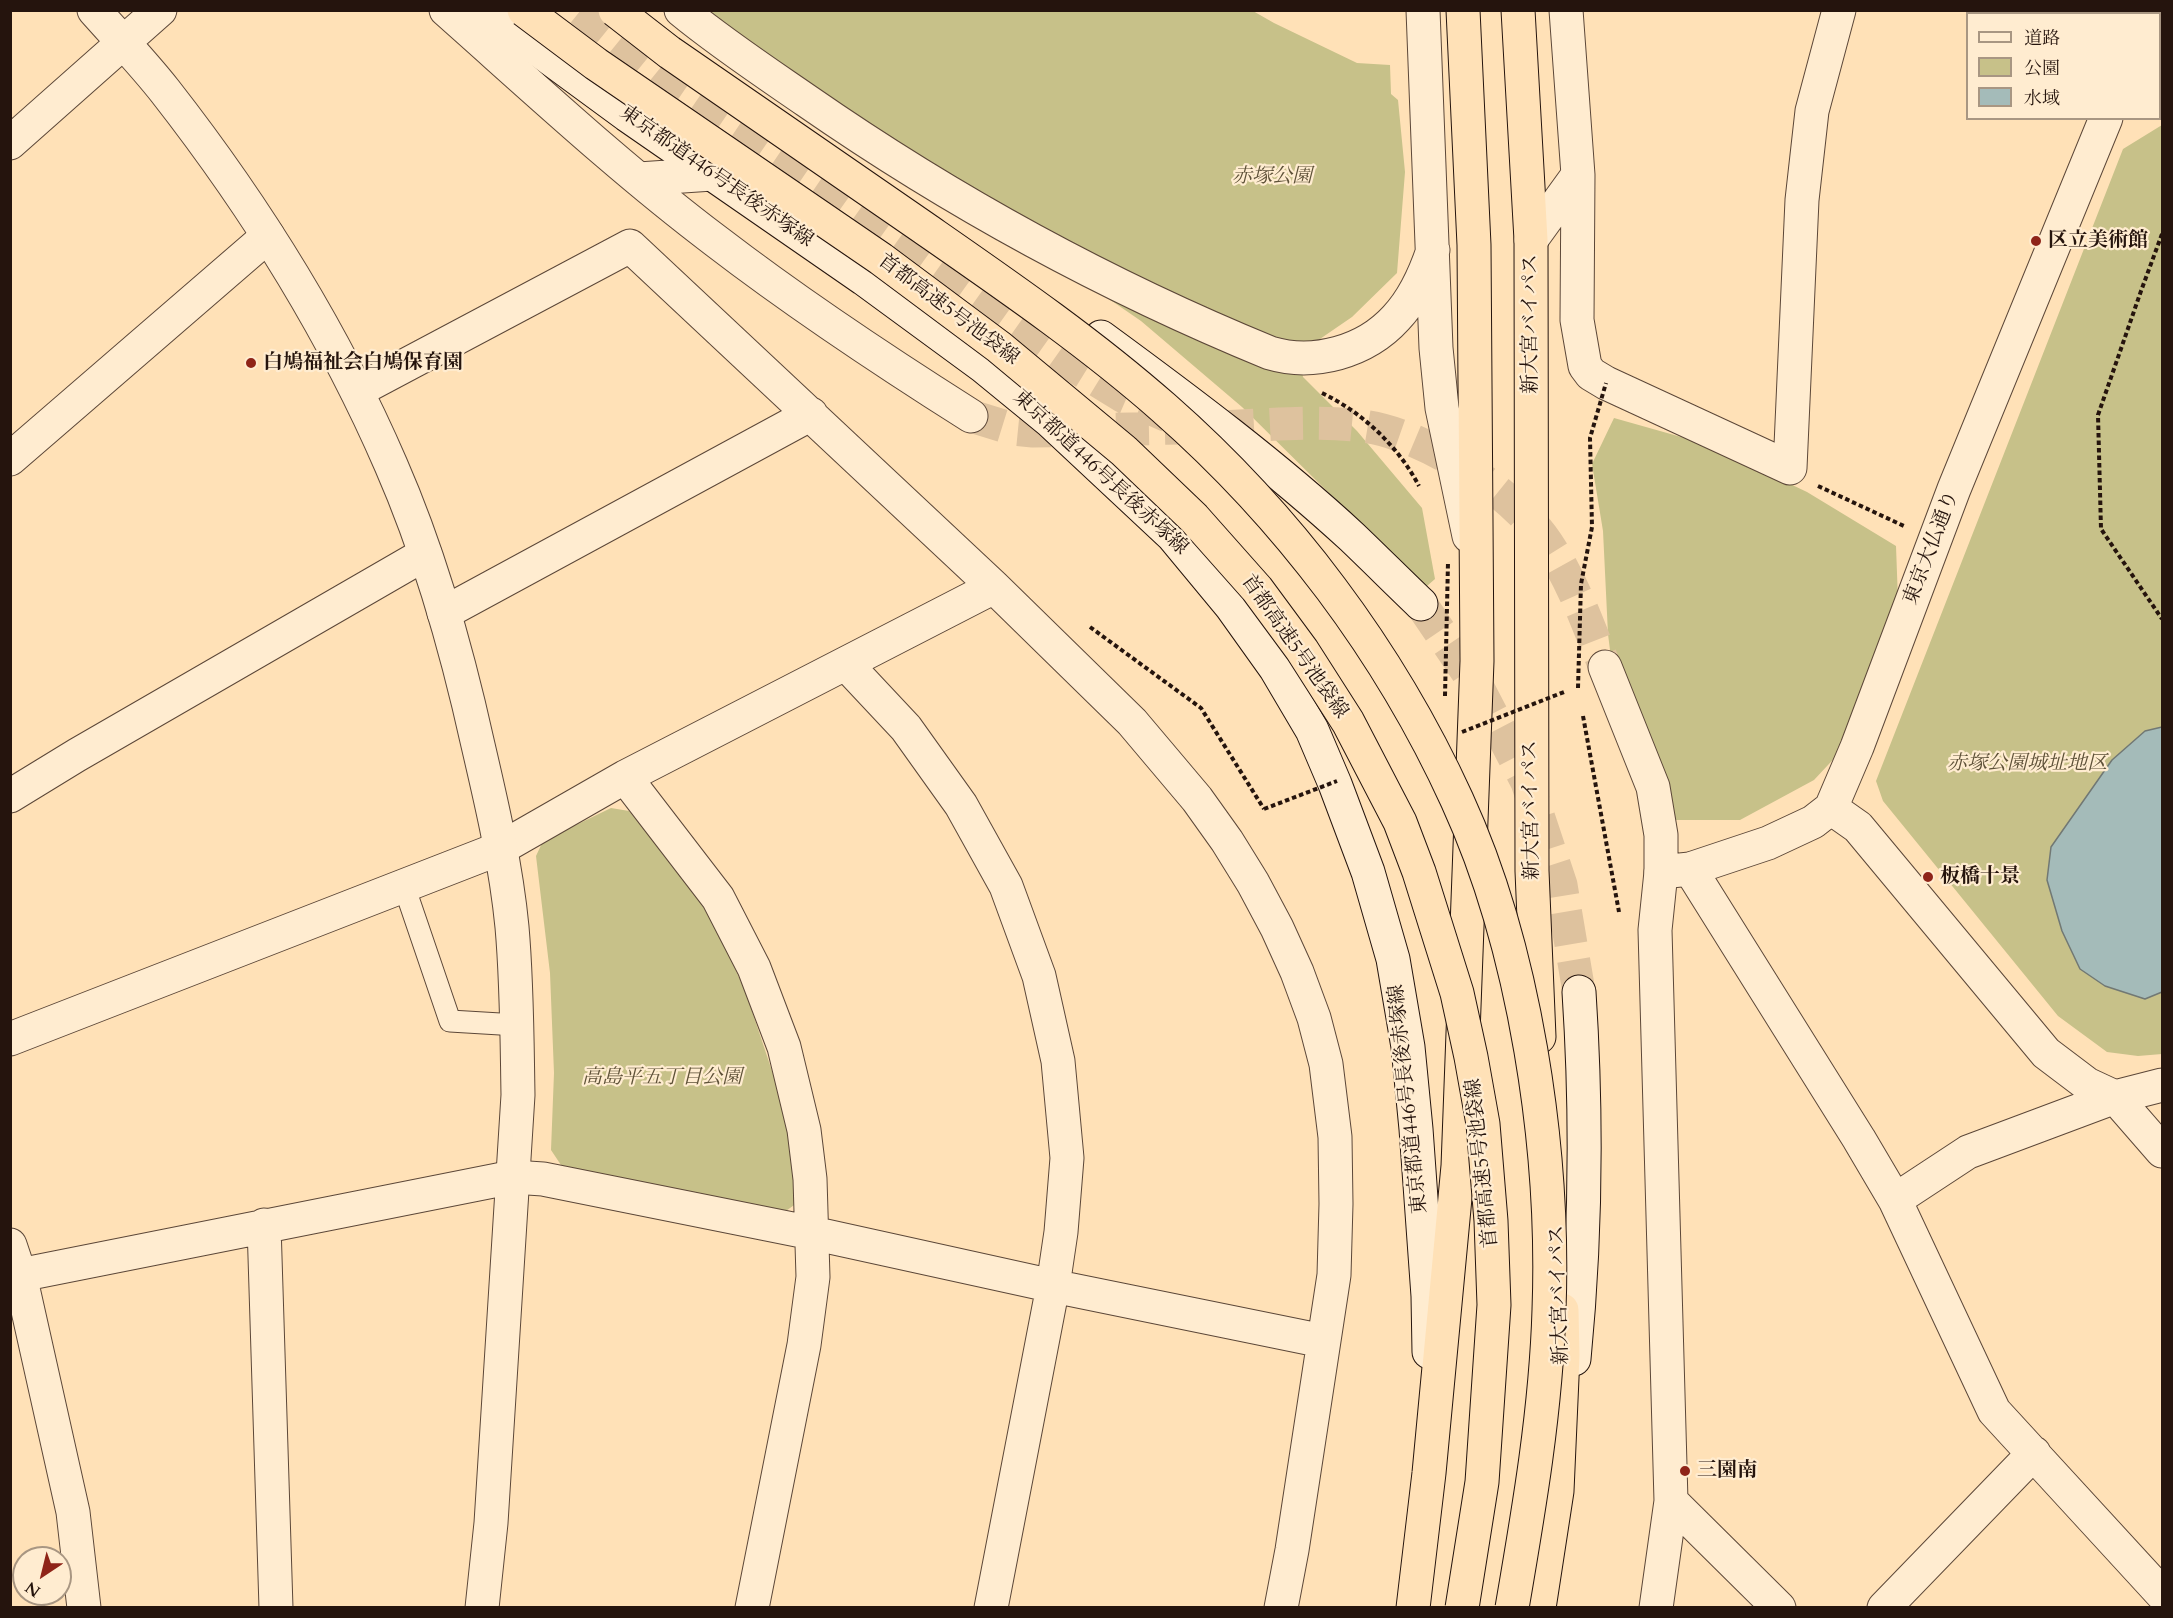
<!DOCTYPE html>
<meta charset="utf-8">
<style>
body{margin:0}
#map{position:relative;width:2173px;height:1618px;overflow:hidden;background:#ffe1b7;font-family:Cardo,"Noto Serif JP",serif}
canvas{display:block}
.frame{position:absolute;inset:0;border:12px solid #25140d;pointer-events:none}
.legend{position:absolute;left:1966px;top:12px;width:195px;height:108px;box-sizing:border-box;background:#ffecd0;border:2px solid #a89682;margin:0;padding:8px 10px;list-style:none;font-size:18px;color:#25140d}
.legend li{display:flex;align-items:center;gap:12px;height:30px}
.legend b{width:30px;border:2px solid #a89682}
.north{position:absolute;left:12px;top:1546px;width:60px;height:60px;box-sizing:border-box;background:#ffecd0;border:2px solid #a89682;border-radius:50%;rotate:215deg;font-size:16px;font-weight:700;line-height:24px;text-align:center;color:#25140d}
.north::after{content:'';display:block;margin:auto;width:21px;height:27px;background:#8f2418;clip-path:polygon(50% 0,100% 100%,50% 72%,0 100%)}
</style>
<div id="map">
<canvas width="2173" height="1618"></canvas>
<div class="frame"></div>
<ul class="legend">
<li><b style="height:8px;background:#ffecd0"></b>道路</li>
<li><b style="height:16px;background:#c7c189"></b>公園</li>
<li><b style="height:16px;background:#a4bbb9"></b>水域</li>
</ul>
<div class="north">N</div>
</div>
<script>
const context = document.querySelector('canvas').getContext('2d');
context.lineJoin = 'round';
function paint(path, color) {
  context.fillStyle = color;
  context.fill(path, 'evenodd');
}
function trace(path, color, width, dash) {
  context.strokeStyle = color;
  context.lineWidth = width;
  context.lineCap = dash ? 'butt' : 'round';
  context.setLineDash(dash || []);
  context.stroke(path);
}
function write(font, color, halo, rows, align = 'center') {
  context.font = font + ' Cardo,"Noto Serif JP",serif';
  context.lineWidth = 4.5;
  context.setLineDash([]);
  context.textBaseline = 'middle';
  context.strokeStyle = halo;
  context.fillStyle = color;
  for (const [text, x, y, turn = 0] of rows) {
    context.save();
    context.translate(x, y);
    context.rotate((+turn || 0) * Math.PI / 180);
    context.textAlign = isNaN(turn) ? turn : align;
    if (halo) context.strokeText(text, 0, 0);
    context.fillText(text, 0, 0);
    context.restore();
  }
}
paint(new Path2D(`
 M710,11H1253L1274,23L1357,63L1390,65L1391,94L1398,100L1405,172L1397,273L1352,317L1298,354L1303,377L1357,431L1422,508L1435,579L1404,606L1394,595L1339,503L1242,407L1141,321L917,167L741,40Z
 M2162,125V1054L2138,1056L2107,1052L2058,1016L1883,801L1876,781L2123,149Z
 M1614,418L1706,444L1807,492L1896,546L1899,628L1842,750L1814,780L1740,820H1675L1618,714L1608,634L1603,531L1592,464Z
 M611,808L629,811L693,889L723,942L746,993L780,1095L790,1145L797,1203L783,1213L563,1168L551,1150L554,1073L550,973L536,856L543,841Z`), '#c7c189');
const water = new Path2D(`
 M2162,727V992L2145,999L2105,986L2080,969L2062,931L2047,880L2051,847L2112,760L2145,731Z`);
paint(water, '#a4bbb9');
trace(water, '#717874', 1.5);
trace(new Path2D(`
 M581,10L673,85L839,198L1082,371L1124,397L1168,416
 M971,416L1013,429L1033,431L1183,428`), '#dec29e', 33, [33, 16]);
trace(new Path2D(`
 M1221,427C1268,425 1316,420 1362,426C1424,434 1505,487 1542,536C1571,575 1587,623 1605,667`), '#dec29e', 33, [33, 16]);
trace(new Path2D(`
 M1421,604L1478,688L1527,782L1561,885L1579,992`), '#dec29e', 33, [33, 16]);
const service = new Path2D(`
 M404,886L450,1021L517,1025`);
const minor = new Path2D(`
 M446,10C535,89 622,170 716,241C798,304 884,361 971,416
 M681,10C721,43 765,72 807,101C954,203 1104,285 1270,353C1314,366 1365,352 1396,318C1414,299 1425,274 1433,250
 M1423,10L1436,348L1442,408L1469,536
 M1578,175L1577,320L1585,366L1591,374L1606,383L1790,468L1802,200L1812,111L1839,10
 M639,179L712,174
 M1531,240L1578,175L1566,10
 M357,391L630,246L994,587L1132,722L1197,799L1227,841L1253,883L1277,928L1297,972L1314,1018L1326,1064L1335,1137L1336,1204L1334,1275L1292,1550L1281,1608
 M10,459L268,236
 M444,613L811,414
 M846,664L906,728L961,805L1006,886L1039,976L1058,1061L1067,1158L1061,1232L1053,1286L991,1608
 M625,777L718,898L754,968L784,1047L804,1130L810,1179L813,1277L804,1345L752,1608
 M10,796L77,755L425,554
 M1690,869L1859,1139L1895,1200L1994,1411L2162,1594
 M10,1039L501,848L625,777L994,587
 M1895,1200L1968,1152L2115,1097L2162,1151
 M264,1225L276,1608
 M10,1245L20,1275L73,1512L84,1608
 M20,1275L513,1177L543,1179L812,1233L1053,1286L1323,1341
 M1671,1501L1779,1608
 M1656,1608L1671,1501L1655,930L1661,872
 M1884,1608L2034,1453`);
const tertiary = new Path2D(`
 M94,10C118,37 143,63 165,91C255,206 333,331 391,465C430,554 457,650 478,745C492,805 506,865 512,927C517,983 517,1039 518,1095L491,1523L482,1608
 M2149,14L2150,10
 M10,143L160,10
 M1605,667L1653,787L1661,835V872L1690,869L1768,843L1813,822L1831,808L1857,747L1954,489L2106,118
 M1831,808L1858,827L2046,1053L2087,1084L2115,1097L2162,1085`);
const secondary = new Path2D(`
 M484,10L627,115L864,279L984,367L1050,421L1173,536L1231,606L1276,669L1312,730L1335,784L1368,872L1393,959L1408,1047L1416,1129L1428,1296L1429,1352
 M1101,337C1187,400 1274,465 1352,537C1375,559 1398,582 1421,604
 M1574,1359C1586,1237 1587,1114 1579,992`);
const trunk = new Path2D(`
 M1518,10L1531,240L1532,871L1539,1037
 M1413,1608L1429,1473L1458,1166L1477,661L1474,245L1463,10
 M1539,1608L1557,1491L1563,1355L1562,1310`);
trace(service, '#5c4738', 23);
trace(minor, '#5c4738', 35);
trace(tertiary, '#5c4738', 35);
trace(secondary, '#25140d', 35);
trace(trunk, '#25140d', 35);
trace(new Path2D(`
 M2087,10L2093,14
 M2162,234L2141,291L2098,415L2101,529L2162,619
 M1322,393C1363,413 1398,446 1419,486
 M1818,486L1904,526
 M1090,627L1201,708L1264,809
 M1583,716L1619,912`), '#25140d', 4, [4.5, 3]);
trace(service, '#ffecd0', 21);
trace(minor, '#ffecd0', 33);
trace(tertiary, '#ffecd0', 33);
trace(secondary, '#ffecd0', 33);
trace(trunk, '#ffe1b7', 33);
const motorwayBridge = new Path2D(`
 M524,10L596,64L881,259L999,347L1124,451L1194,518L1257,589L1302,650L1348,722L1400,822L1419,872L1457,993L1471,1057L1483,1124L1491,1221L1494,1305L1482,1482L1462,1608
 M615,10L669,52C754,111 839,170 924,228C1006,285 1089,342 1164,408C1287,516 1389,651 1457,800C1525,948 1555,1148 1549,1310C1546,1410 1529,1509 1512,1608`);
trace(motorwayBridge, '#25140d', 35, []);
trace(new Path2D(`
 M1578,688L1581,584L1592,527L1590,438L1606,383
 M1445,696L1448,562
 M1462,732L1564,692
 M1264,809L1337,781`), '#25140d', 4, [4.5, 3]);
trace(motorwayBridge, '#ffe1b7', 33);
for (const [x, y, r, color] of [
 [2036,241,6,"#8f2418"],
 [251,363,6,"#8f2418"],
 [1928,877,6,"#8f2418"],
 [1685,1471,6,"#8f2418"]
]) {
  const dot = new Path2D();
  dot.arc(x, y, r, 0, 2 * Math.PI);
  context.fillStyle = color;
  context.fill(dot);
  trace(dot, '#ffecd0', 2);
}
write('20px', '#25140d', '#ffecd0', [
 ["東京都道446号長後赤塚線",716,177,35],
 ["首都高速5号池袋線",948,310,37],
 ["新大宮バイパス",1531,324,-90],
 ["東京都道446号長後赤塚線",1100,473,43],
 ["東京大仏通り",1932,548,-69],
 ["首都高速5号池袋線",1294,647,55],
 ["新大宮バイパス",1532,810,-91],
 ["東京都道446号長後赤塚線",1409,1099,-96],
 ["首都高速5号池袋線",1483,1163,-96],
 ["新大宮バイパス",1560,1295,-92]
]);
write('italic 20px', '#5e5138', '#ffecd0', [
 ["赤塚公園",1272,177],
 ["赤塚公園城址地区",2027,764],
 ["高島平五丁目公園",662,1078]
]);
write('bold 20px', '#25140d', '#ffecd0', [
 ["区立美術館",2048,241],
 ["白鳩福祉会白鳩保育園",263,363],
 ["板橋十景",1940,877],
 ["三園南",1697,1471]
], 'left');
</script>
